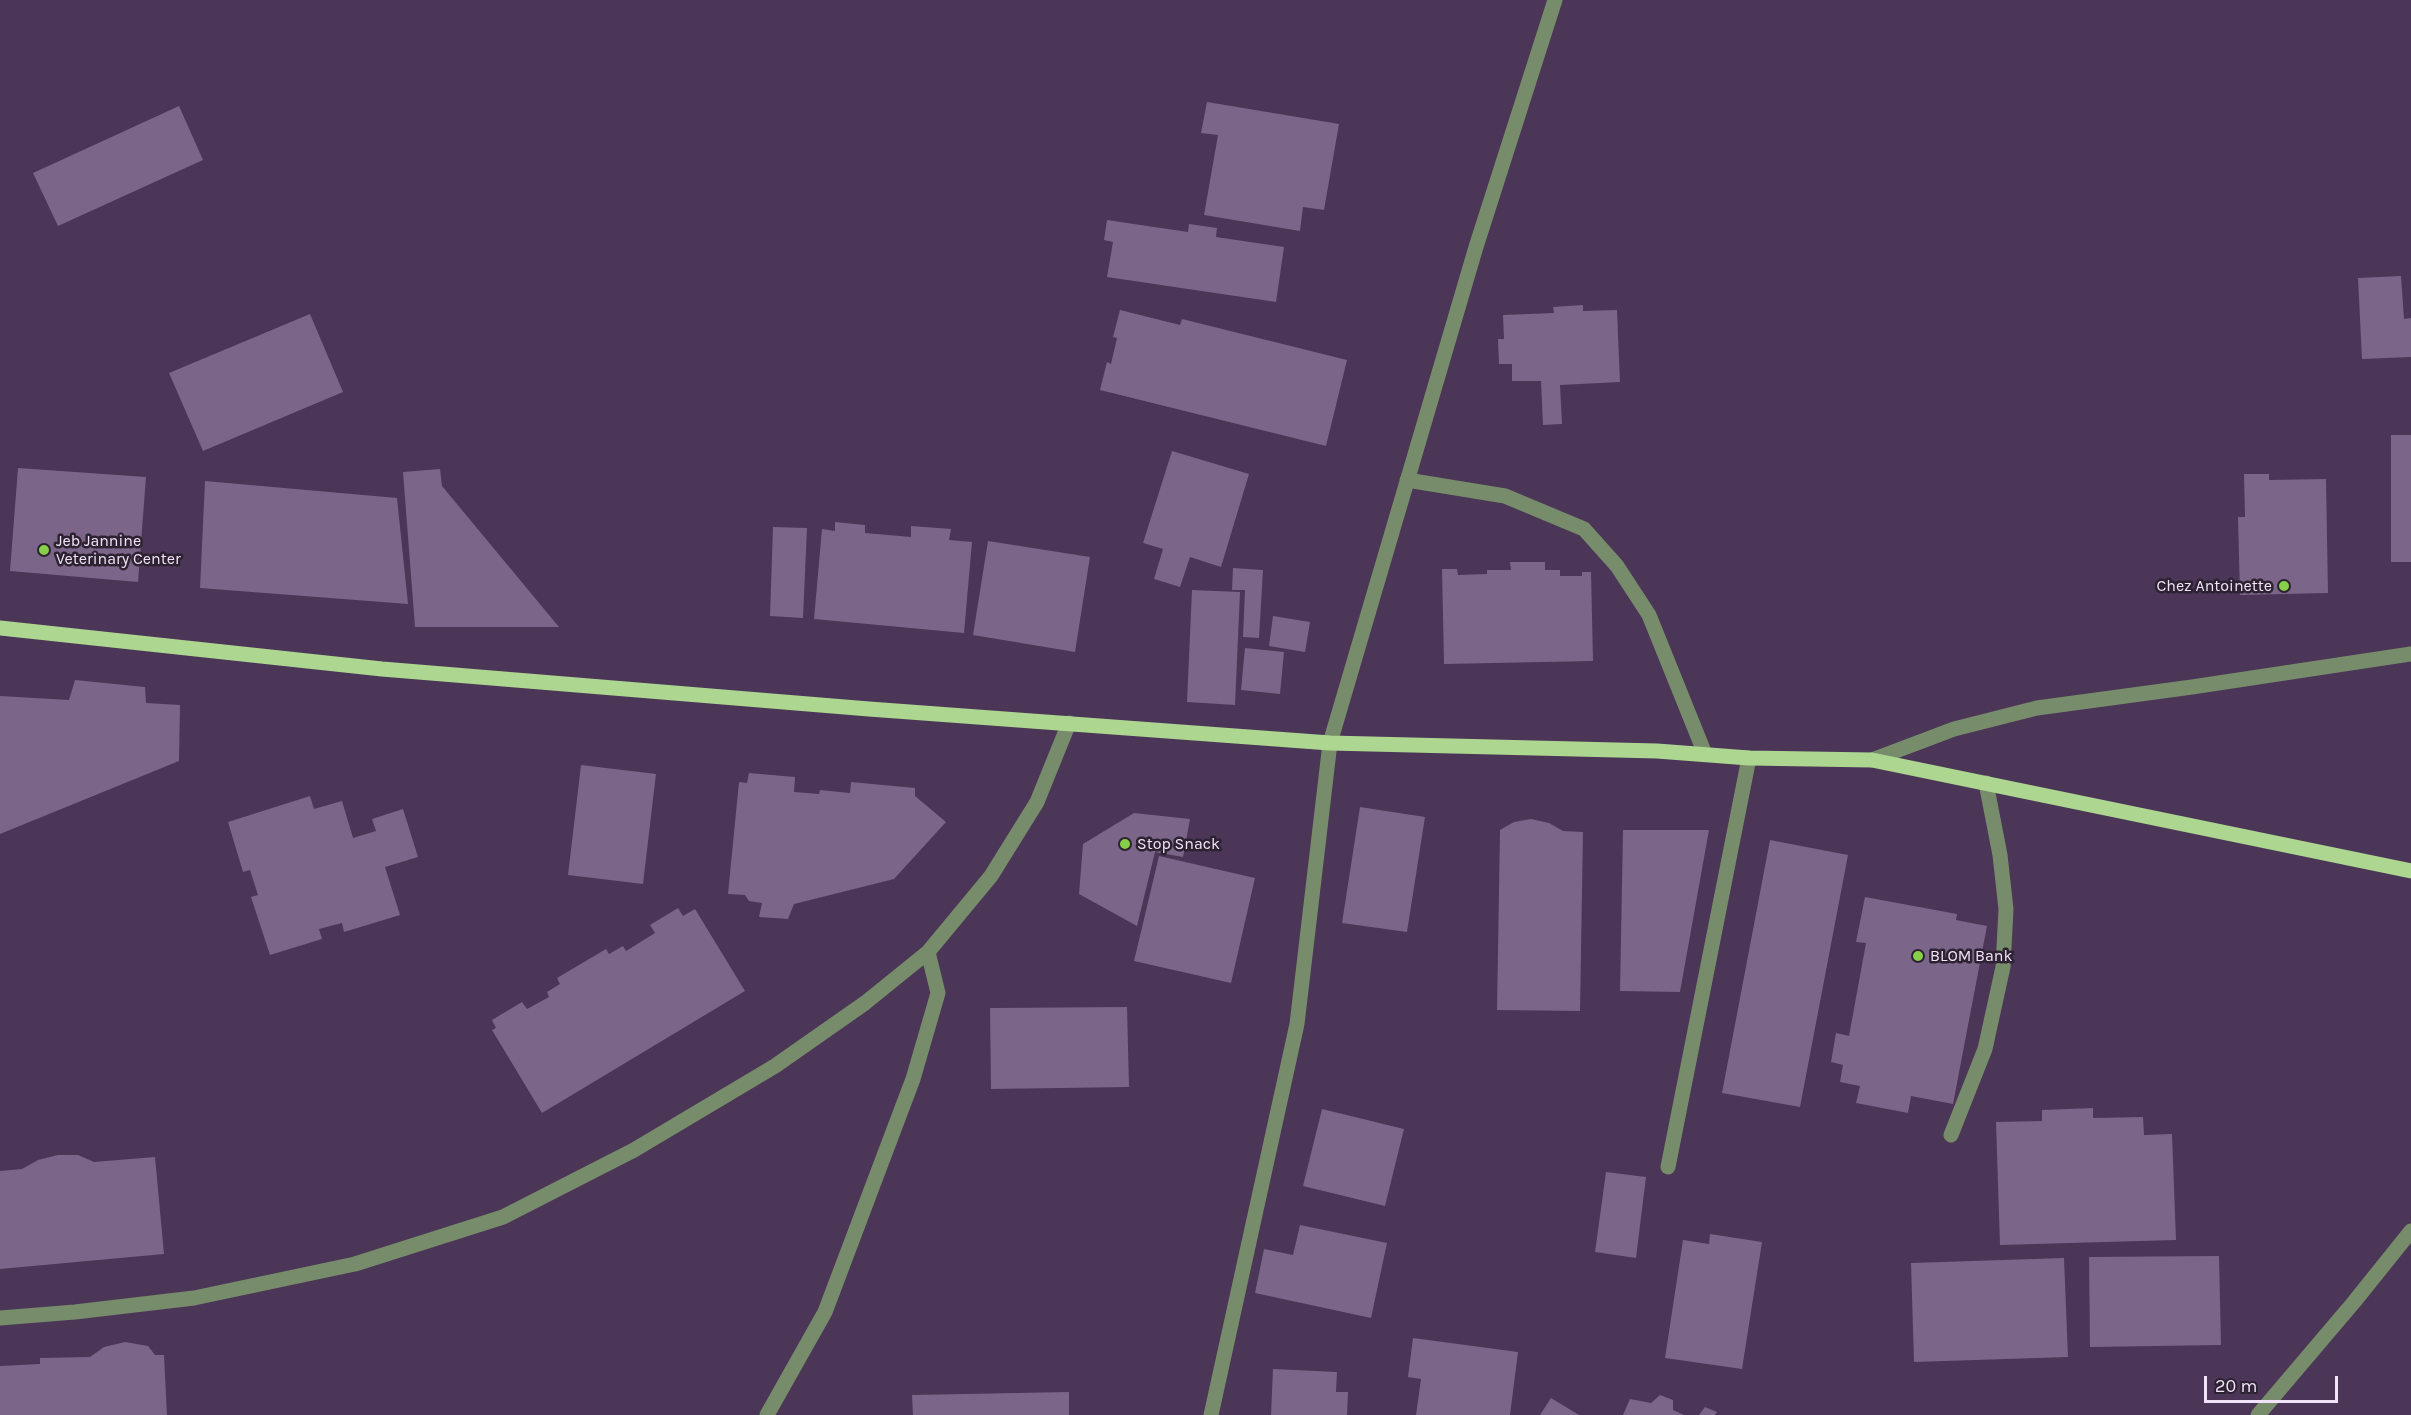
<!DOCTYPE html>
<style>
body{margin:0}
#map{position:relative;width:2411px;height:1415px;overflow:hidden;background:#4b3657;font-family:Karla,sans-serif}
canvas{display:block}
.scale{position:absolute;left:2204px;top:1376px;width:134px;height:27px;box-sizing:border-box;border:3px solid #f1e4f9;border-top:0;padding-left:8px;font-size:18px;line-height:21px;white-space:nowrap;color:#f1e4f9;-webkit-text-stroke:4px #2c2231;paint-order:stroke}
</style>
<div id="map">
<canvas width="2411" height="1415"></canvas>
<div class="scale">20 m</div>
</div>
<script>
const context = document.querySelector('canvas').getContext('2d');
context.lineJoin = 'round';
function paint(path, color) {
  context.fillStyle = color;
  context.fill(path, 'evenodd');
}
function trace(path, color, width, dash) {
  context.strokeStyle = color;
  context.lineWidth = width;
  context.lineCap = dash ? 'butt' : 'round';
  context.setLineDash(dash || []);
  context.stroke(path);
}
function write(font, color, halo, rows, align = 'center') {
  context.font = font + ' Karla,sans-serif';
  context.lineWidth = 5;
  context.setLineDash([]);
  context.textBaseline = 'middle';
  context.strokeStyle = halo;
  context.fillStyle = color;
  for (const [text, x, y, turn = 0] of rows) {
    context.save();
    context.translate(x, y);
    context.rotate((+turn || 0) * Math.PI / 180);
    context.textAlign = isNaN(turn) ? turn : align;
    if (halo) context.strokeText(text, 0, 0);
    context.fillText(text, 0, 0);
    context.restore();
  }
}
paint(new Path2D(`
 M1207,102L1339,124L1324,210L1303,207L1300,231L1204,215L1218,135L1201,133Z
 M179,106L203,160L58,226L33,173Z
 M1107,220L1188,232L1189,224L1217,228L1216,237L1284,247L1276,302L1107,277L1113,242L1104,240Z
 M2401,276L2404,319L2411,318V357L2362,359L2358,278Z
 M1583,305V311L1617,310L1620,382L1560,385L1562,424L1543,425L1541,381H1512V364H1499L1498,339H1504L1503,315L1554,313L1553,307Z
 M1120,310L1180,325L1182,319L1347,360L1326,446L1100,390L1107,362L1111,364L1117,338L1113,337Z
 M310,314L343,392L203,451L169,373Z
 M2391,435H2411V562H2391Z
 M1172,451L1249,474L1221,567L1190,557L1180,587L1154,579L1163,549L1143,543Z
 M18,468L146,477L138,582L10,571Z
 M440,469L442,486L559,627H415L403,472Z
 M2244,474H2269V480L2326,479L2328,593L2240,595L2238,517H2245Z
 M205,481L397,498L408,604L200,588Z
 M835,522L865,525V533L911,537V526L951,529L949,540L972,542L964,633L814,619L822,529L835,531Z
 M773,527L807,528L803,618L770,616Z
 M988,541L1090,557L1075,652L973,635Z
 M1510,562H1545V570H1560V576H1582V572H1591L1593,661L1444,664L1442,569H1457L1458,575L1487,574V570H1511Z
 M1233,568L1263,570L1259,638L1243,637L1245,590H1232Z
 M1192,590L1240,592L1235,705L1187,702Z
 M1273,616L1310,622L1305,652L1269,646Z
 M1245,648L1284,652L1280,694L1241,690Z
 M75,680L145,687L146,703L180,705L179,761L0,834V696L69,700Z
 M581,765L656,774L643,884L568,875Z
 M749,773L795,777L794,792L819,794L820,790L850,793L851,782L915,788V796L946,822L894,879L794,904L788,919L759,917L762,903L749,901L745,895L728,894L739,782L747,783Z
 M310,796L314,809L342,801L353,838L376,831L372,819L403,809L418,857L385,867L400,915L344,932L342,923L319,929L322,939L270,955L251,897L258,895L250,870L243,872L228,822Z
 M1360,807L1425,817L1407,932L1342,923Z
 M1134,813L1190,819L1183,857L1155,852L1137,926L1079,894L1083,844Z
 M1531,819L1549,823L1563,831L1583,832L1580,1011L1497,1010L1500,830L1514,822Z
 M1623,830H1709L1680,992L1620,991Z
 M1770,840L1848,855L1800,1107L1722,1093Z
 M1159,856L1255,878L1231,983L1134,961Z
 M1865,897L1957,914L1956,920L1987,926L1953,1104L1911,1096L1908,1113L1856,1103L1860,1086L1840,1082L1843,1065L1831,1062L1836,1033L1849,1036L1866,943L1856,942Z
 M678,908L683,916L695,909L745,991L542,1113L492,1030L496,1028L492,1020L522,1002L527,1009L549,997L547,992L560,984L557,978L606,949L609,954L623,946L626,951L655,933L650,925Z
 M1127,1007L1129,1087L991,1089L990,1008Z
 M2093,1108V1118L2143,1117L2144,1135L2172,1134L2176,1240L2000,1245L1996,1122L2042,1121V1110Z
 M1322,1109L1404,1129L1385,1206L1303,1186Z
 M58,1155H78L94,1162L155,1157L164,1254L0,1269V1171L22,1169L38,1160Z
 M1606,1172L1646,1177L1636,1258L1595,1252Z
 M1300,1225L1387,1243L1371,1318L1255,1293L1264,1249L1293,1255Z
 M1710,1234L1762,1242L1742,1369L1665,1358L1683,1240L1709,1244Z
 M2219,1256L2221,1345L2090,1347L2089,1257Z
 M2064,1258L2068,1357L1914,1362L1911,1263Z
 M1413,1338L1518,1352L1510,1415H1416L1421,1379L1408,1377Z
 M125,1342L148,1346L155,1355H164L167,1415H0V1366L40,1364V1358L90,1357L104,1347Z
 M1273,1369L1337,1372L1336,1392H1348L1347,1415H1271Z
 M1069,1392V1415H913L912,1395Z
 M1660,1395L1673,1400V1410L1684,1415H1623L1630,1399L1651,1403Z
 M1551,1398L1579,1415H1540Z
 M1705,1407L1717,1412L1715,1415H1699Z`), '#7b6588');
trace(new Path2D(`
 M1407,480L1505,496L1584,529L1617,566L1649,615L1705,754
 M1872,760L1954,729L2037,708L2192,687L2411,654
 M1951,1135L1985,1049L2003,967L2006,909L2000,855L1986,783
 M1668,1167L1749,758
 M0,1318L75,1312L194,1298L355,1264L503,1217L634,1150L775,1066L865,1003L928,952L991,876L1037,802L1069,723
 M767,1415L825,1312L913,1079L938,993L928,952
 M1211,1415L1297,1024L1330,743L1476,247L1555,0
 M2258,1415L2354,1302L2411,1231`), '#778c6a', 15);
trace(new Path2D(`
 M0,628L382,669L869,709L1330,743L1657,751L1749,758L1872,760L2411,871`), '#add690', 15);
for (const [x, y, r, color] of [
 [44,550,6,"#87cf4a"],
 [2284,586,6,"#87cf4a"],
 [1125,844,6,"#87cf4a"],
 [1918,956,6,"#87cf4a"]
]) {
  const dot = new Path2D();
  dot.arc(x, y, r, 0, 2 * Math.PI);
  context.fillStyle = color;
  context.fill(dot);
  trace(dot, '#2c2231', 2);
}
write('16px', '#f1e4f9', '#2c2231', [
 ["Jeb Jannine",56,541],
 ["Veterinary Center",56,559],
 ["Chez Antoinette",2272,586,"right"],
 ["Stop Snack",1137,844],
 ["BLOM Bank",1930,956]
], 'left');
</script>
